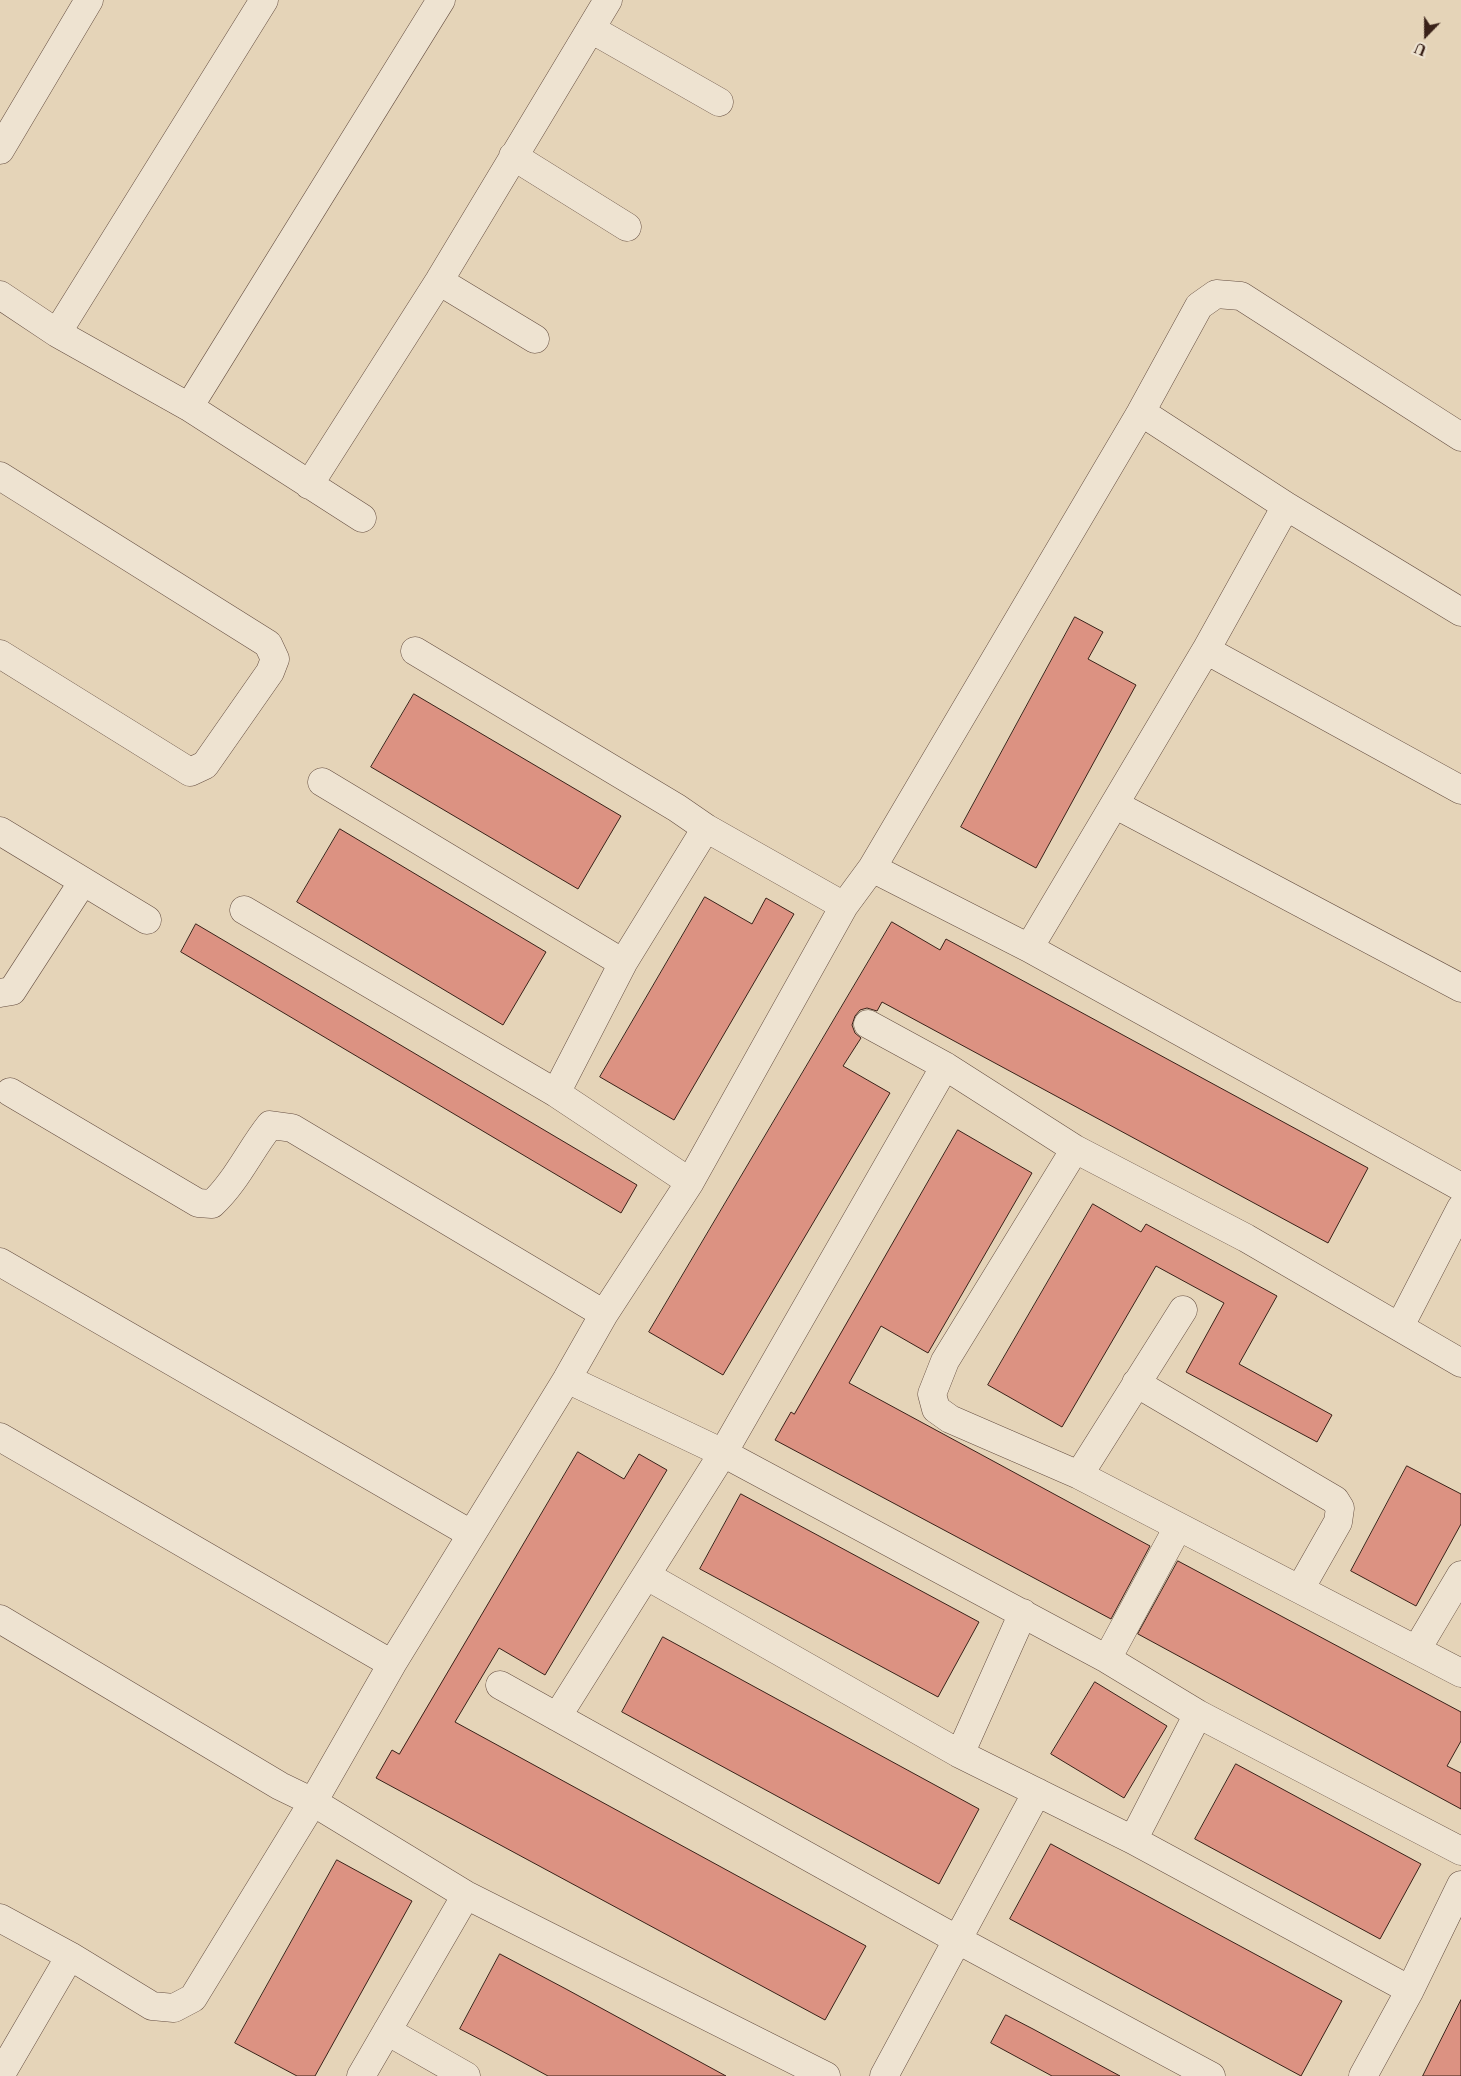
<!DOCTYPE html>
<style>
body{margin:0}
#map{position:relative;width:1461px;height:2076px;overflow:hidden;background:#e5d4b8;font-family:"Libre Caslon Text",serif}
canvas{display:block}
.north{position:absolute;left:1401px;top:10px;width:50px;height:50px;-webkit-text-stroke:4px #eee3d1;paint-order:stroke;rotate:202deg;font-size:14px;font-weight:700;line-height:20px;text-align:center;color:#3a2219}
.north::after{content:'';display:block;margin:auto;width:18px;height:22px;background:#3a2219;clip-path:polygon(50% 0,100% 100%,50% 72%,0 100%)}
</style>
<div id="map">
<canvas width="1461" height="2076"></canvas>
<div class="north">U</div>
</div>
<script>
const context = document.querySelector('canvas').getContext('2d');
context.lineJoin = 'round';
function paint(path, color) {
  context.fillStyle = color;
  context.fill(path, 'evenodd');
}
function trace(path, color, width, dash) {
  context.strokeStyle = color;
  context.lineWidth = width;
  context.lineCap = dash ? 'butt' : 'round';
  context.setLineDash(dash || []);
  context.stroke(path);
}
const building = new Path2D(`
 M1075,617L1103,632L1088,659L1136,685L1036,868L961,827Z
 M414,694L621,816L578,889L371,767Z
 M340,829L546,952L503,1025L297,902Z
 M705,897L752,924L766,898L794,914L674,1120L600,1077Z
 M892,922L940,950L946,939L1368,1168L1328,1243L882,1002L877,1011L867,1008L860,1010L855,1016L852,1025L855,1033L861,1038L843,1066L890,1093L723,1375L649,1332Z
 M196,924L637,1185L621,1213L181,952Z
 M958,1130L1032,1173L928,1353L881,1326L849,1383L1150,1546L1111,1619L775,1440L791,1412L794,1414Z
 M1093,1204L1141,1232L1146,1224L1277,1296L1239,1364L1332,1415L1317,1442L1186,1372L1224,1303L1156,1266L1062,1427L988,1385Z
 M578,1452L624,1479L639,1454L667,1470L545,1675L499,1648L455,1722L866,1946L825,2020L376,1778L392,1750L399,1754Z
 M1407,1466L1461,1494V1524L1416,1606L1351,1571Z
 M741,1494L979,1622L938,1697L700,1569Z
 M1178,1561L1461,1712V1741L1447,1766L1461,1773V1809L1138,1634Z
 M663,1637L979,1809L939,1884L622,1712Z
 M1095,1682L1167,1726L1124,1798L1051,1754Z
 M1236,1764L1421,1864L1380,1939L1195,1839Z
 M1051,1844L1342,2001L1301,2076L1010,1919Z
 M337,1860L412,1901L315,2076H297L235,2043Z
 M500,1954L566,1989L726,2076H548L487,2043L460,2029Z
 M1461,2000V2076H1423Z
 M1006,2015L1033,2029L1120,2076H1052L991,2043Z`);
paint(building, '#dc9282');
trace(building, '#3a2219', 1);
const minor = new Path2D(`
 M591,29L719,102
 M0,150L89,0
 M513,156L627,227
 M439,281L535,339
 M0,295L57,333L189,407L362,518
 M57,333L264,0
 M189,407L441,0
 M1141,412L1199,306L1216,294L1241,296L1461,437
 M0,476L268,644L275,659L270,672L205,765L190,772L0,654
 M309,485L439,281L608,0
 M1286,506L1461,612
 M415,651L677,808L706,828L623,963L556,1093
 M322,782L623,963
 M1116,805L1461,988
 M706,828L844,906
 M0,831L147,920
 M872,868L1141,412L1286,506L1206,650
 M244,910L556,1093L690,1182
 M1029,948L1206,650L1461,790
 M0,993L12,991L82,883
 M868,1024L945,1066L1075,1149L1246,1238L1461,1363
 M10,1092L198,1203L212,1204C236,1182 250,1150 270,1125L292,1128L604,1314
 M1075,1149L945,1361L932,1394L936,1409L950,1419L1079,1475L1461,1673
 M0,1262L471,1534
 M1400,1326L1461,1208
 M567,1379L723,1453L1107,1659L1198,1714L1461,1851
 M1136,1383L1335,1500L1340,1508L1338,1522L1300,1589
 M0,1437L392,1664
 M1079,1475L1183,1310
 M647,1576L960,1754L1133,1840L1410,1990
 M0,1619L280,1786L313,1802L466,1895L826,2076
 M1417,1649L1461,1575
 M1107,1659L1178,1527
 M500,1685L958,1940L1211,2076
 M557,1717L723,1453L945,1066
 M960,1754L1023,1613
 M1133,1840L1198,1714
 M0,1918L70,1956L152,2006L174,2008L193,1998L313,1802L392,1664L567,1379L604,1314L690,1182L844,906L872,868L1029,948L1461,1187
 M387,2031L466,2076
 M0,2076L70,1956
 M361,2076L466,1895
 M884,2076L1037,1792
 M1363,2076L1410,1990L1461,1885`);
trace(minor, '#654e41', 29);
trace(minor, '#eee3d1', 28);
</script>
